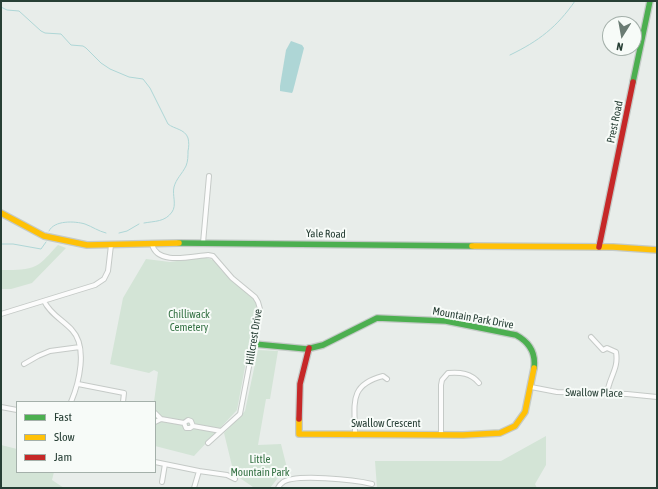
<!DOCTYPE html>
<style>
body{margin:0}
#map{position:relative;width:658px;height:489px;overflow:hidden;background:#e8edea;font-family:"Asap Condensed",sans-serif}
canvas{display:block}
.frame{position:absolute;inset:0;border:2px solid #273f35;pointer-events:none}
.legend{position:absolute;left:16px;top:401px;width:140px;height:72px;box-sizing:border-box;background:#f7fbf8;border:1px solid #a4b0aa;margin:0;padding:5px 7px;list-style:none;font-size:12px;color:#273f35}
.legend li{display:flex;align-items:center;gap:8px;height:20px}
.legend b{width:20px;border:1px solid #a4b0aa}
.north{position:absolute;left:602px;top:16px;width:40px;height:40px;box-sizing:border-box;background:#f7fbf8;border:1px solid #a4b0aa;border-radius:50%;rotate:191deg;font-size:11px;font-weight:700;line-height:16px;text-align:center;color:#273f35}
.north::after{content:'';display:block;margin:auto;width:14px;height:18px;background:#6b7c74;clip-path:polygon(50% 0,100% 100%,50% 72%,0 100%)}
</style>
<div id="map">
<canvas width="658" height="489"></canvas>
<div class="frame"></div>
<ul class="legend">
<li><b style="height:5px;background:#4caf50"></b>Fast</li>
<li><b style="height:5px;background:#ffc107"></b>Slow</li>
<li><b style="height:5px;background:#c62828"></b>Jam</li>
</ul>
<div class="north">N</div>
</div>
<script>
const context = document.querySelector('canvas').getContext('2d');
context.lineJoin = 'round';
function paint(path, color) {
  context.fillStyle = color;
  context.fill(path, 'evenodd');
}
function trace(path, color, width, dash) {
  context.strokeStyle = color;
  context.lineWidth = width;
  context.lineCap = dash ? 'butt' : 'round';
  context.setLineDash(dash || []);
  context.stroke(path);
}
function write(font, color, halo, rows, align = 'center') {
  context.font = font + ' "Asap Condensed",sans-serif';
  context.lineWidth = 4;
  context.setLineDash([]);
  context.textBaseline = 'middle';
  context.strokeStyle = halo;
  context.fillStyle = color;
  for (const [text, x, y, turn = 0] of rows) {
    context.save();
    context.translate(x, y);
    context.rotate((+turn || 0) * Math.PI / 180);
    context.textAlign = isNaN(turn) ? turn : align;
    if (halo) context.strokeText(text, 0, 0);
    context.fillText(text, 0, 0);
    context.restore();
  }
}
paint(new Path2D(`
 M58,245L66,248L32,283L11,289H1V270C13,270 29,271 39,264C46,259 52,251 58,245Z
 M204,257L216,261L221,270L257,302L237,410L194,456L155,446V402H154L158,372L154,370L149,373L110,364L123,298L146,259L170,262Z
 M258,350L278,351L270,399H266L258,445L281,444L288,472L281,474L270,488L253,487L234,474L224,433L245,411Z
 M546,436V465L535,484L537,488H377L375,461H501Z
 M1,445L17,449V472H54L52,480L64,488H1Z`), '#d3e4d6');
paint(new Path2D(`
 M291,41L302,45L304,48L293,91L292,93L280,91V86L286,50Z`), '#aed6d6');
trace(new Path2D(`
 M1,7L7,10L19,11L41,31L45,33L61,34L71,45L83,46L86,48L101,63L110,69L129,77L143,79L150,88L168,124C174,129 185,129 188,138C189,142 189,147 188,151C188,156 188,161 186,166C182,174 176,179 174,187C172,195 177,205 172,212C165,222 155,221 144,223
 M510,55C539,41 557,27 575,1
 M49,231C54,220 75,221 85,224C93,227 98,231 106,233
 M119,233L127,231L139,224
 M1,244H13L41,249L46,242`), '#aed6d6', 1);
const street = new Path2D(`
 M203,243L209,176
 M152,244C157,266 192,256 208,255L213,256L232,278L255,297L258,302L260,309L240,414L208,443
 M44,301C50,314 63,320 72,330C88,347 79,383 71,402
 M1,314L95,285L104,279L108,271L111,245
 M591,337L603,350L607,348L616,352C619,369 609,377 607,394
 M24,364L38,356L50,351L80,347
 M78,384L124,393L123,402
 M531,387L557,392L627,394L657,397
 M1,407L17,410
 M155,413L161,419L184,423L186,428H190L193,426L221,431
 M155,422L161,419
 M184,423L188,420L191,421L193,426
 M355,434C355,404 348,385 383,376L387,379
 M441,434V385L442,380L448,373C460,372 471,373 479,383
 M155,462L199,471L227,475L235,479
 M162,482L165,464
 M194,488L199,471
 M278,488C279,486 280,484 282,483C293,473 356,480 372,484`);
const fast = new Path2D(`
 M633,82L650,1
 M179,243L472,246
 M254,344L307,349L323,345L377,318L446,321L516,335C529,342 536,353 534,368`);
const slow = new Path2D(`
 M1,213L44,236L87,245L179,243
 M472,246L613,247L657,250
 M299,419V434L463,435L500,433L515,426L525,412L534,368`);
const jam = new Path2D(`
 M599,247L633,82
 M299,419L300,384L309,348`);
trace(street, '#c5cac7', 6);
trace(fast, '#c4cac7', 8);
trace(slow, '#c4cac7', 8);
trace(jam, '#c4cac7', 8);
trace(street, '#fcfcfc', 4);
trace(fast, '#4caf50', 5.5);
trace(slow, '#ffc107', 5.5);
trace(jam, '#c62828', 5.5);
write('11px', '#273f35', '#f7fbf8', [
 ["Prest Road",615,122,-78],
 ["Yale Road",326,234,1],
 ["Mountain Park Drive",473,318,10],
 ["Hillcrest Drive",254,337,-81],
 ["Swallow Place",594,393,1],
 ["Swallow Crescent",386,424]
]);
write('11px', '#357244', '#f7fbf8', [
 ["Chilliwack",189,315],
 ["Cemetery",189,328],
 ["Little",260,460],
 ["Mountain Park",260,473]
]);
</script>
